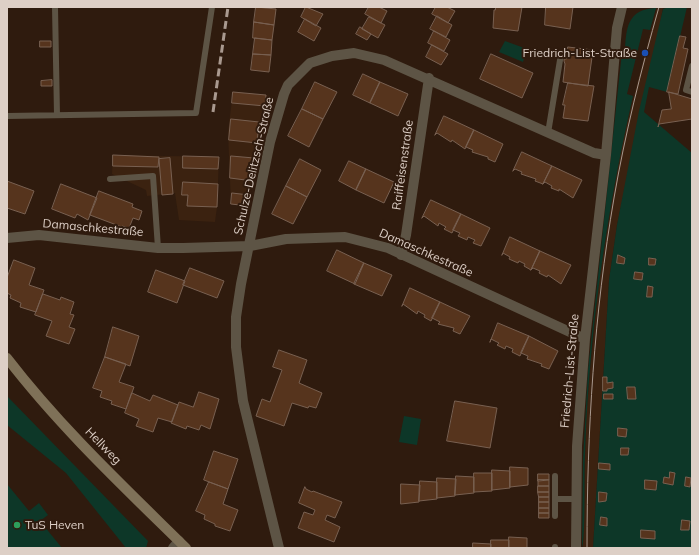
<!DOCTYPE html>
<meta charset="utf-8">
<style>
body{margin:0}
#map{position:relative;width:699px;height:555px;overflow:hidden;background:#2f1b0e;font-family:Mulish,sans-serif}
canvas{display:block}
.frame{position:absolute;inset:0;border:8px solid #ddcfc6;pointer-events:none}
</style>
<div id="map">
<canvas width="699" height="555"></canvas>
<div class="frame"></div>
</div>
<script>
const context = document.querySelector('canvas').getContext('2d');
context.lineJoin = 'round';
function paint(path, color) {
  context.fillStyle = color;
  context.fill(path, 'evenodd');
}
function trace(path, color, width, dash) {
  context.strokeStyle = color;
  context.lineWidth = width;
  context.lineCap = dash ? 'butt' : 'round';
  context.setLineDash(dash || []);
  context.stroke(path);
}
function write(font, color, halo, rows, align = 'center') {
  context.font = font + ' Mulish,sans-serif';
  context.lineWidth = 4;
  context.setLineDash([]);
  context.textBaseline = 'middle';
  context.strokeStyle = halo;
  context.fillStyle = color;
  for (const [text, x, y, turn = 0] of rows) {
    context.save();
    context.translate(x, y);
    context.rotate((+turn || 0) * Math.PI / 180);
    context.textAlign = isNaN(turn) ? turn : align;
    if (halo) context.strokeText(text, 0, 0);
    context.fillText(text, 0, 0);
    context.restore();
  }
}
paint(new Path2D(`
 M657,7H663L656,48L617,225L609,280L593,548H583L586,416L599,279L622,142Z
 M233,92L272,96L266,116L248,206L231,204L228,132Z
 M113,155L219,157L217,207L215,222L179,220L175,193L147,196L146,190L112,174Z`), '#3b2210');
paint(new Path2D(`
 M669,7H687L667,92L649,87L644,112L692,153V548H593L609,280L617,225L639,111L663,9Z
 M656,8L650,30L643,29L627,94L633,96C606,214 589,334 585,455C584,471 586,540 582,548L583,460L588,370L622,52L625,51C626,27 628,9 656,8Z
 M505,41L527,49L523,62L499,52Z
 M7,396L148,541L146,548H126L66,473L7,425Z
 M404,416L421,419L417,445L399,442Z
 M7,484L29,511L39,503L48,515L40,521L62,548H7Z`), '#0d3728');
const building = new Path2D(`
 M256,7L276,9L274,25L254,22Z
 M306,7L323,14L316,26L301,17Z
 M369,7H379L387,11L381,23L365,14Z
 M436,7H447L455,11L448,23L432,14Z
 M496,7H522L518,31L493,28L494,10H495Z
 M546,7H573L570,29L545,25Z
 M437,16L452,25L446,37L430,29Z
 M369,17L385,25L378,38L362,29Z
 M305,19L321,28L314,41L298,32Z
 M254,22L274,25L272,40L253,38Z
 M360,27L371,34L367,40L356,34Z
 M434,31L450,40L444,51L428,43Z
 M680,36L686,37L683,48L688,49L678,94L667,92Z
 M255,38L272,40L271,55L253,54Z
 M40,41H51V47H40Z
 M432,45L448,54L441,65L426,57Z
 M568,47L593,50L588,86L563,82L565,64L564,61V59H566Z
 M253,54L271,55L269,72L251,70Z
 M491,54L533,73L522,98L480,79Z
 M363,74L380,82L370,103L353,95Z
 M52,80V86H41V81Z
 M315,82L337,92L323,119L302,109Z
 M380,82L408,94L398,116L370,103Z
 M568,83L594,86L588,121L563,118L565,105H563Z
 M233,92L266,95L265,106L232,103Z
 M669,92L692,99V119L659,124L658,127L662,110L671,109Z
 M302,109L323,119L309,147L288,136Z
 M444,116L474,130L465,149L452,140L451,142L437,133L435,135Z
 M231,119L259,122L257,143L229,140Z
 M474,130L503,144L495,162L488,159V157L472,152L473,150L466,147Z
 M522,152L552,166L543,184L535,181L536,179L521,174L522,172L515,169L513,171Z
 M113,155L159,157L158,167L113,166Z
 M183,156L219,157L218,169L183,168Z
 M231,156L254,158L253,181L230,178Z
 M170,158L173,194L162,195L159,159Z
 M300,159L321,170L307,197L286,186Z
 M349,161L366,169L356,190L339,181Z
 M552,166L582,180L573,198L559,189V191L551,188L552,186L545,182L543,184Z
 M366,169L394,182L384,203L356,190Z
 M7,181L34,191L25,214L7,208Z
 M183,182L218,184L217,207L187,206L188,195H182Z
 M61,184L97,198L88,220L77,214L75,218L52,209Z
 M286,186L307,197L293,224L272,214Z
 M99,191L133,204L132,207L142,211L139,220L133,218L129,228L122,226V227L90,215Z
 M232,193L249,195L248,206L231,204Z
 M431,200L461,214L452,233L444,229L446,227L439,223L438,226L424,216L422,218Z
 M461,214L490,228L481,246L473,243L475,240L468,237L467,240L458,236L460,233L453,230Z
 M510,237L540,251L531,270L524,266L525,264L519,261L518,263L509,259L510,257L503,253L502,255Z
 M337,250L364,263L355,284L327,271Z
 M540,251L571,265L561,284L548,275L547,277L539,273L540,271L533,268L531,270Z
 M618,255L625,258L624,264L617,263Z
 M649,258L656,259L655,265H649Z
 M14,260L35,268L29,285L44,290L36,312L20,307L21,303L10,298L11,295L7,293V278Z
 M364,263L392,275L382,296L354,284Z
 M190,268L224,281L217,298L183,285Z
 M156,270L185,281L177,303L148,292Z
 M635,272L643,273L642,280L634,279Z
 M648,286L653,287L652,297H647Z
 M410,288L440,302L431,321L424,317L425,315L418,311L417,314L403,304L402,306Z
 M43,294L60,300L61,297L74,302L70,314L74,315L69,327L75,329L69,344L46,336L52,321L35,315Z
 M440,302L470,316L460,334L453,331L454,328L438,324L440,322L432,318Z
 M498,323L529,336L520,356L512,352L513,349L506,346L505,349L497,345L499,343L491,339L490,342Z
 M113,327L139,336L130,366L105,357Z
 M529,336L558,351L549,369L541,366L542,364L527,359L528,356L521,353Z
 M279,350L307,360L299,383L322,393L316,408L309,406L308,408L292,403L284,426L256,416L262,399L270,402L282,370L273,367Z
 M105,357L126,364L119,382L134,387L126,409L111,404L112,401L100,397L102,391L93,388Z
 M603,377H607V383L613,382V388L607,389V391H603Z
 M627,387H635L636,399H628Z
 M199,392L219,399L210,429L201,425L199,430L187,426L186,429L171,423L179,402L193,407Z
 M132,393L150,401L153,395L178,405L172,422L158,418L153,432L136,426L139,419L125,413Z
 M604,394H613V399H604Z
 M455,401L497,408L490,448L447,441Z
 M618,428L627,429L626,437L618,436Z
 M621,448H629L628,455H621Z
 M214,451L238,459L228,489L204,480Z
 M599,463L610,464V470L599,469Z
 M510,467L528,468V485L510,487Z
 M492,470L510,471V488L492,490Z
 M670,472L675,473L673,485L663,483L664,477L669,478Z
 M474,473H492V491L474,492Z
 M538,474H549V480L538,481Z
 M456,476L474,477V493L455,495Z
 M686,477L691,478L690,487L685,486Z
 M437,478L456,479L455,496L437,498Z
 M549,480V486H538V480Z
 M645,480L657,481L656,490L645,489Z
 M420,481L437,482V499L419,501Z
 M209,482L228,489L223,504L238,510L230,531L215,526V524L204,519L205,515L196,511Z
 M401,484L420,485L419,502L401,504Z
 M538,486H549V492H538Z
 M305,487L306,489L312,492L313,491L342,502L335,518L327,515L325,520L340,527L334,542L298,528L304,512L313,515L315,510L299,503Z
 M538,492H549V497H539Z
 M599,492L607,493L606,501L599,502Z
 M539,497H549V502H539Z
 M539,502H549V508H539Z
 M539,508H549V513H539Z
 M539,513H549V518H539Z
 M601,517L607,518V526L600,525Z
 M682,520L690,521L689,530H681Z
 M641,530L655,531V539L641,538Z
 M509,537L527,538V548H509Z
 M491,540H509V548H491Z
 M473,543L491,544V548H473Z`);
paint(building, '#56341d');
trace(building, '#786051', 1);
trace(new Path2D(`
 M55,7L57,115
 M692,66L686,90L692,92
 M7,116L196,113L212,7
 M548,133L561,54
 M110,179L153,176L158,248
 M555,499H576
 M555,516V476
 M555,548V547`), '#5d5445', 6);
trace(new Path2D(`
 M7,238L39,235L158,248H183L250,246L286,239L345,237L388,248L585,339
 M401,255L406,235L429,78
 M173,548L179,541
 M279,548L243,401L236,347V317L241,284L270,142L284,94L288,85L310,63L332,56L354,53L384,60L594,153L606,155
 M576,548L577,446L585,339L606,155L617,28L622,7`), '#5d5445', 10);
trace(new Path2D(`
 M7,358C60,427 124,487 186,548`), '#7f7158', 10);
trace(new Path2D(`
 M587,548C587,431 594,314 614,198C625,134 641,70 659,7`), '#a9998f', 1);
trace(new Path2D(`
 M213,112L228,7`), '#a9998f', 3, [8, 4]);
for (const [x, y, r, color] of [
 [645,53,4,"#1a4fb4"],
 [17,525,4,"#2e9e5b"]
]) {
  const dot = new Path2D();
  dot.arc(x, y, r, 0, 2 * Math.PI);
  context.fillStyle = color;
  context.fill(dot);
  trace(dot, '#2f1b0e', 1.5);
}
write('12px', '#ddcfc6', '#2f1b0e', [
 ["Friedrich-List-Straße",637,53],
 ["TuS Heven",25,525,"left"]
], 'right');
write('12px', '#ddcfc6', '#2f1b0e', [
 ["Raiffeisenstraße",403,165,-82],
 ["Schulze-Delitzsch-Straße",254,166,-77],
 ["Damaschkestraße",93,228,5],
 ["Damaschkestraße",426,253,24],
 ["Friedrich-List-Straße",570,371,-85],
 ["Hellweg",103,446,46]
]);
</script>
